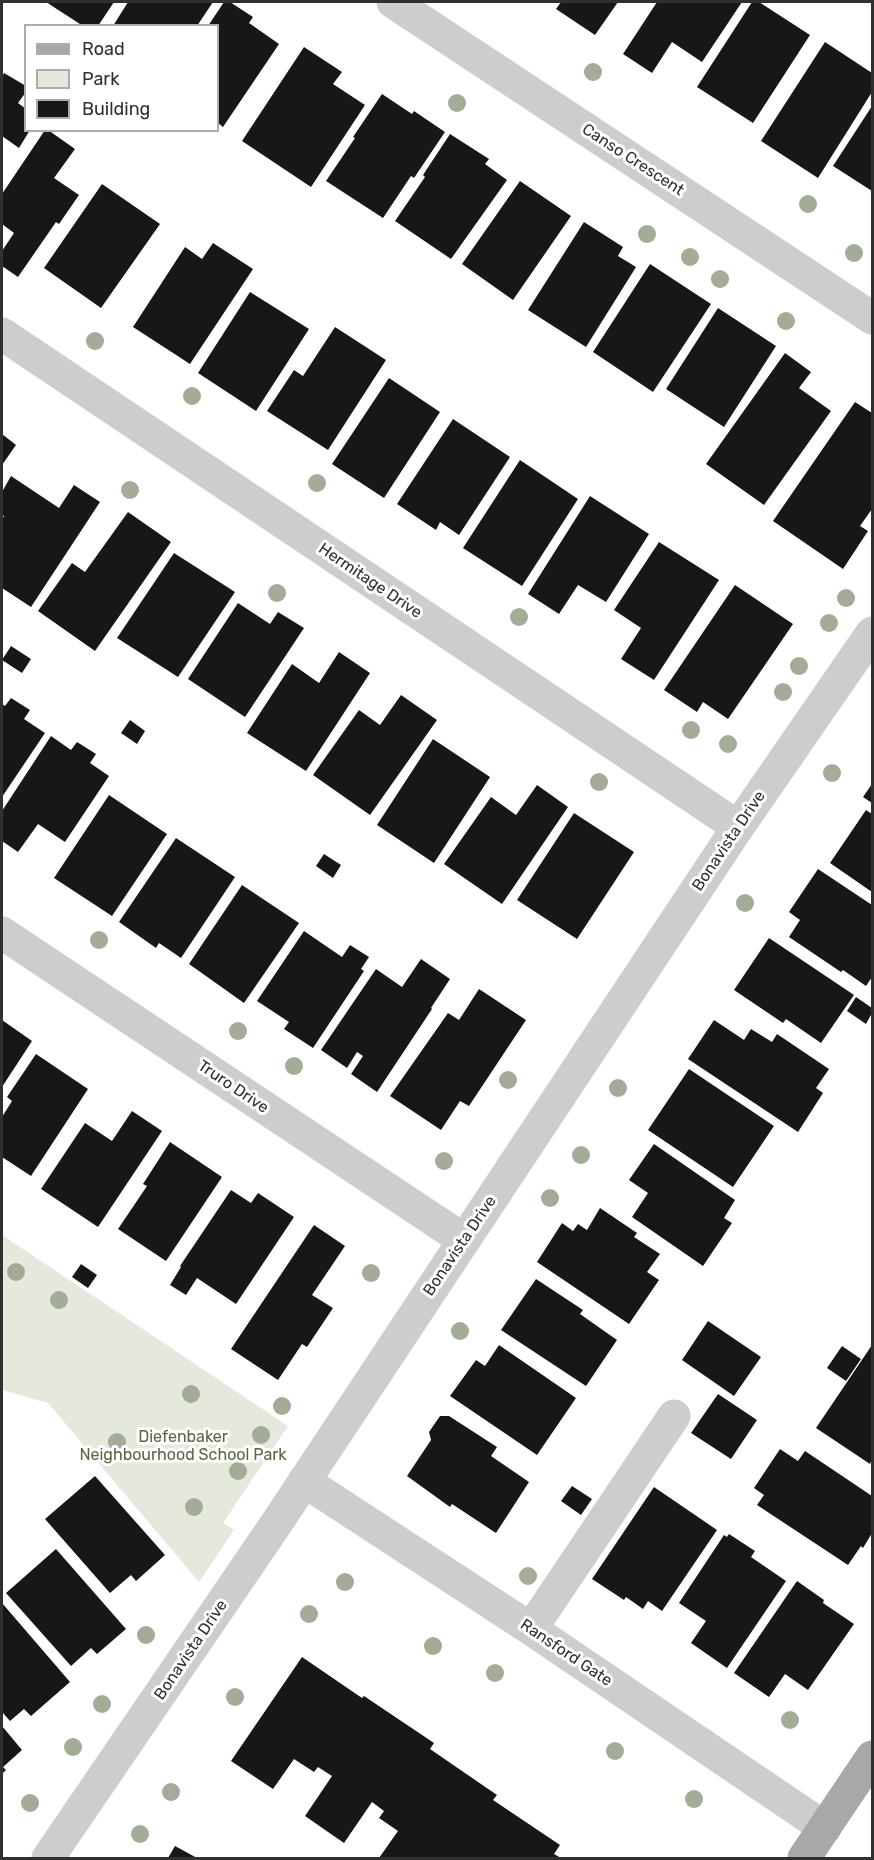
<!DOCTYPE html>
<style>
body{margin:0}
#map{position:relative;width:874px;height:1860px;overflow:hidden;background:#fff;font-family:Rubik,sans-serif}
canvas{display:block}
.frame{position:absolute;inset:0;border:3px solid #303030;pointer-events:none}
.legend{position:absolute;left:24px;top:24px;width:195px;height:108px;box-sizing:border-box;background:#fff;border:2px solid #acacac;margin:0;padding:8px 10px;list-style:none;font-size:18px;color:#303030}
.legend li{display:flex;align-items:center;gap:12px;height:30px}
.legend b{width:30px;border:2px solid #acacac}
</style>
<div id="map">
<canvas width="874" height="1860"></canvas>
<div class="frame"></div>
<ul class="legend">
<li><b style="height:8px;background:#a8a8a8"></b>Road</li>
<li><b style="height:16px;background:#e5e8dd"></b>Park</li>
<li><b style="height:16px;background:#171717"></b>Building</li>
</ul>
</div>
<script>
const context = document.querySelector('canvas').getContext('2d');
context.lineJoin = 'round';
function paint(path, color) {
  context.fillStyle = color;
  context.fill(path, 'evenodd');
}
function trace(path, color, width, dash) {
  context.strokeStyle = color;
  context.lineWidth = width;
  context.lineCap = dash ? 'butt' : 'round';
  context.setLineDash(dash || []);
  context.stroke(path);
}
function write(font, color, halo, rows, align = 'center') {
  context.font = font + ' Rubik,sans-serif';
  context.lineWidth = 6;
  context.setLineDash([]);
  context.textBaseline = 'middle';
  context.strokeStyle = halo;
  context.fillStyle = color;
  for (const [text, x, y, turn = 0] of rows) {
    context.save();
    context.translate(x, y);
    context.rotate((+turn || 0) * Math.PI / 180);
    context.textAlign = isNaN(turn) ? turn : align;
    if (halo) context.strokeText(text, 0, 0);
    context.fillText(text, 0, 0);
    context.restore();
  }
}
paint(new Path2D(`
 M2,1235L288,1426L223,1523L234,1530L199,1582L48,1403L2,1390Z`), '#e5e8dd');
paint(new Path2D(`
 M46,2H114L98,26H83Z
 M128,2H213L197,26H113Z
 M224,2H230L253,17L249,23L279,44L223,127L218,123V26H208Z
 M561,2H618L595,35L556,9Z
 M657,2H742L702,62L672,42L652,73L623,54Z
 M752,2H759L810,35L753,123L697,87Z
 M825,42L872,73V92L818,178L761,141Z
 M304,47L342,72L333,84L365,105L311,187L242,141Z
 M4,73L26,86V92L18,103L26,109V130H30L19,148L2,136V77Z
 M382,94L412,114L414,111L445,132L414,178L411,176L383,218L326,181L355,138L353,137Z
 M872,106V191L833,166Z
 M45,130H48L75,149L54,178L79,195L59,224L56,222L18,277L2,266V251L14,233L2,224V194Z
 M450,134L489,159L485,164L507,180L451,259L395,221L425,177L423,175Z
 M520,181L571,216L513,300L462,264Z
 M102,184L160,224L101,308L44,268Z
 M584,222L623,247L618,256L636,267L586,347L528,310Z
 M213,243L253,269L190,364L133,327L185,247L202,259Z
 M650,264L711,304L653,392L593,352Z
 M250,292L309,329L256,411L198,373Z
 M718,308L776,346L724,427L666,389Z
 M335,327L386,360L328,450L267,411L294,370L303,376Z
 M785,353L811,372L799,388L831,411L764,505L706,464Z
 M389,378L440,412L384,498L332,464Z
 M855,402L872,413V509L860,526L868,531L843,569L773,521Z
 M453,419L510,457L459,535L440,522L436,530L397,504Z
 M2,434L16,445L2,465Z
 M520,460L578,499L522,586L463,548Z
 M11,476L59,508L74,485L100,502L31,607L2,588V520L4,516L2,515V492Z
 M590,496L649,534L606,602L578,585L559,614L528,594Z
 M128,512L171,542L95,651L38,611L72,563L85,572Z
 M659,542L719,580L654,680L621,659L641,628L614,610Z
 M174,553L235,592L178,677L117,638Z
 M735,585L793,624L728,719L703,702L697,712L664,690Z
 M238,603L270,624L278,612L304,628L245,717L188,679Z
 M11,646L31,659L22,673L2,660Z
 M339,652L370,673L306,771L247,733L292,664L319,683Z
 M401,695L437,720L370,815L313,775L359,710L380,725Z
 M11,698L30,710L24,719L45,733L2,797V704L5,706Z
 M130,720L145,731L137,744L121,733Z
 M51,736L71,750L77,742L96,754L90,763L109,776L65,842L38,824L18,852L2,841V811Z
 M433,739L490,777L434,863L377,825Z
 M872,784V803L863,797Z
 M537,785L568,807L502,904L444,864L491,797L516,815Z
 M109,795L167,834L112,916L54,878Z
 M866,810L872,814V892L830,863Z
 M574,813L634,852L577,939L517,900Z
 M176,838L235,877L181,958L159,943L156,948L119,922Z
 M324,854L341,865L333,878L316,866Z
 M818,869L872,905V977L866,986L843,970L841,972L789,937L800,920L789,912Z
 M242,885L299,923L244,1003L189,964Z
 M304,931L342,957L350,945L369,957L361,969L364,971L313,1048L284,1029L289,1022L257,1001Z
 M769,938L854,995L821,1043L786,1019L783,1023L734,990Z
 M421,959L450,979L431,1008L432,1009L377,1092L351,1074L363,1056L357,1052L347,1068L321,1050L376,969L402,987Z
 M479,989L526,1020L469,1106L460,1101L441,1130L390,1096L448,1013L459,1020Z
 M856,997L872,1008V1013L866,1024L847,1011Z
 M2,1020L32,1041L2,1087Z
 M714,1020L744,1040L751,1029L772,1042L777,1034L829,1069L816,1088L823,1093L798,1132L688,1059Z
 M36,1054L88,1089L31,1176L2,1157V1117L12,1101L7,1097Z
 M689,1069L774,1126L733,1187L648,1130Z
 M132,1111L162,1131L98,1227L41,1189L85,1123L112,1141Z
 M170,1142L222,1177L166,1261L118,1229L147,1186L143,1184Z
 M654,1144L735,1200L724,1218L732,1223L703,1266L632,1217L648,1193L629,1180Z
 M231,1190L251,1203L258,1193L294,1217L236,1304L197,1278L186,1295L170,1285L181,1267L180,1266Z
 M600,1208L637,1233L634,1237L660,1254L647,1272L659,1280L629,1324L537,1262L562,1223L573,1231L578,1224L587,1230Z
 M314,1225L345,1246L312,1295L333,1308L307,1347L302,1344L278,1380L231,1349Z
 M81,1264L97,1275L88,1288L72,1277Z
 M536,1279L583,1310L580,1314L617,1340L586,1386L501,1330Z
 M708,1321L761,1357L734,1396L682,1360Z
 M499,1345L576,1398L537,1455L450,1396L476,1360L485,1366Z
 M872,1345V1459L870,1464L816,1428Z
 M842,1346L861,1359L846,1381L827,1368Z
 M718,1394L757,1420L731,1459L691,1433Z
 M440,1416H449L497,1447L491,1456L529,1482L496,1533L452,1504L450,1507L407,1476L431,1440L429,1432Z
 M780,1449L798,1461L805,1451L872,1496L871,1527L872,1533L863,1548L861,1546L848,1565L757,1505L764,1495L754,1488Z
 M95,1476L165,1555L136,1581L131,1575L110,1593L45,1519Z
 M572,1486L592,1499L581,1515L561,1501Z
 M654,1487L717,1530L662,1611L648,1601L643,1609L626,1597L624,1600L592,1579Z
 M729,1534L755,1551L751,1557L786,1581L727,1668L691,1643L706,1621L679,1603L724,1535L727,1537Z
 M56,1549L126,1629L97,1654L91,1648L71,1666L6,1593Z
 M797,1581L824,1600L823,1603L854,1624L808,1690L785,1674L769,1697L734,1673Z
 M2,1603L70,1682L31,1716L24,1709L10,1721L2,1712Z
 M302,1657L362,1698L364,1696L434,1743L430,1749L497,1795L493,1800L560,1845L554,1854L561,1858H442L439,1857L438,1858H379L398,1831L379,1818L384,1811L372,1802L344,1843L305,1816L332,1776L318,1767L314,1772L294,1759L273,1789L231,1761Z
 M2,1726L22,1750L3,1767L6,1770L2,1774Z
 M175,1846L197,1858H168Z`), '#171717');
trace(new Path2D(`
 M393,2L872,318
 M2,334L738,827
 M2,933L464,1240
 M304,1481L531,1629L825,1828
 M531,1629L674,1416
 M48,1858L276,1524L738,827L872,633`), '#cdcdcd', 33);
trace(new Path2D(`
 M804,1858L872,1757`), '#a8a8a8', 33);
context.fillStyle = '#a4ab97';
for (const [x, y] of [
 [593,72],
 [457,103],
 [808,204],
 [647,234],
 [854,253],
 [690,257],
 [720,279],
 [786,321],
 [95,341],
 [192,396],
 [317,483],
 [130,490],
 [277,593],
 [846,598],
 [519,617],
 [829,623],
 [799,666],
 [783,692],
 [691,730],
 [728,744],
 [832,773],
 [599,782],
 [745,903],
 [99,940],
 [238,1031],
 [294,1066],
 [508,1080],
 [618,1088],
 [581,1155],
 [444,1161],
 [550,1198],
 [16,1272],
 [371,1273],
 [59,1300],
 [460,1331],
 [191,1394],
 [282,1406],
 [261,1435],
 [117,1442],
 [238,1471],
 [194,1507],
 [528,1576],
 [345,1582],
 [309,1614],
 [146,1635],
 [433,1646],
 [495,1673],
 [235,1697],
 [102,1704],
 [790,1720],
 [73,1747],
 [615,1751],
 [171,1792],
 [694,1799],
 [30,1803],
 [140,1834]
]) {
  context.beginPath();
  context.arc(x, y, 9, 0, 2 * Math.PI);
  context.fill();
}
write('16px', '#303030', '#fff', [
 ["Canso Crescent",633,160,33],
 ["Hermitage Drive",370,581,34],
 ["Bonavista Drive",729,841,-56],
 ["Truro Drive",233,1087,34],
 ["Bonavista Drive",460,1246,-56],
 ["Bonavista Drive",191,1650,-56],
 ["Ransford Gate",566,1653,34]
]);
write('16px', '#5a6642', '#fff', [
 ["Diefenbaker",183,1437],
 ["Neighbourhood School Park",183,1455]
]);
</script>
